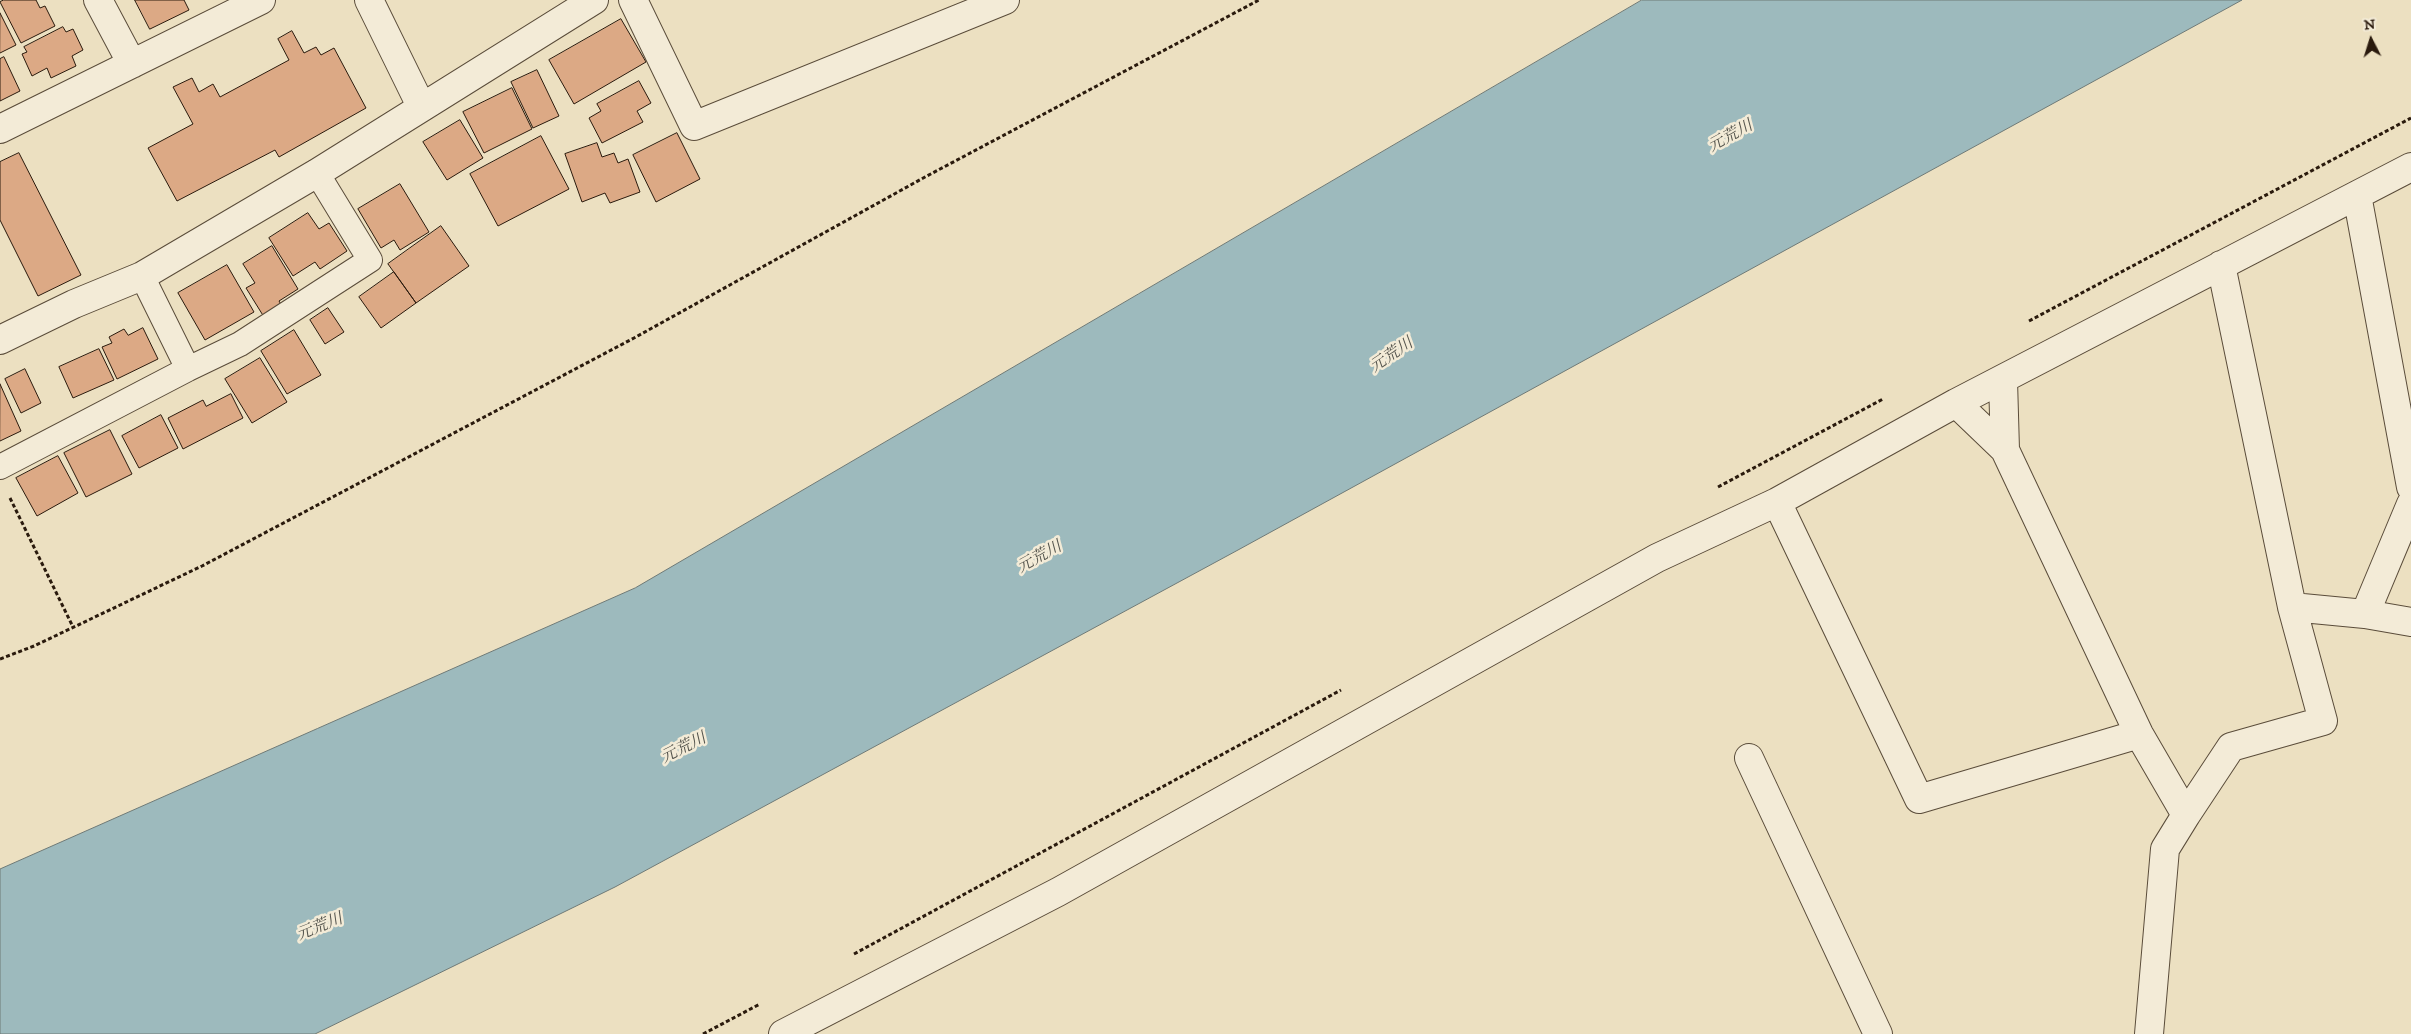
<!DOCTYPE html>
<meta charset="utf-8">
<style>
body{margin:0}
#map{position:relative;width:2411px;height:1034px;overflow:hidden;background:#ece0c1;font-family:"IM FELL DW Pica",serif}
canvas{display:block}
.north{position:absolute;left:2346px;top:15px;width:50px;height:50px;-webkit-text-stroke:4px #f3ebd7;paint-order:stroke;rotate:355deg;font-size:14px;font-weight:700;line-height:20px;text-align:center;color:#2a1a0d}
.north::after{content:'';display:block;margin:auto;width:18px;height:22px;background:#2a1a0d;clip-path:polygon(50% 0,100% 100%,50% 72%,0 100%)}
</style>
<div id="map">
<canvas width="2411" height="1034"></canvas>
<div class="north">N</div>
</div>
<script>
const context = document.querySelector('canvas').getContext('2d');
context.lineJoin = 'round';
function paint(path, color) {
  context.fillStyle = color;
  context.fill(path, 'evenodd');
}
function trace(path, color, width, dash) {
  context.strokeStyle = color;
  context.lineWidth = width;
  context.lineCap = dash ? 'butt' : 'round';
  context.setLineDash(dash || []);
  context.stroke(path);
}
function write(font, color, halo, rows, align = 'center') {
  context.font = font + ' "IM FELL DW Pica","Noto Serif JP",serif';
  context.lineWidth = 5;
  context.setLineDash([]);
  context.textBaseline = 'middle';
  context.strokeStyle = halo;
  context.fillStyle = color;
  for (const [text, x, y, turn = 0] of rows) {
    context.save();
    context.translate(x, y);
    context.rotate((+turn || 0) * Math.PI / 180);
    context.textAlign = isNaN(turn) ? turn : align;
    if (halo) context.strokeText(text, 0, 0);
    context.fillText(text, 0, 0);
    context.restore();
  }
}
const water = new Path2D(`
 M1642,0H2242L1238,550L615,887L315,1034H0V869L635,588Z`);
paint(water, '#9dbabd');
trace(water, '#6f7a77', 1);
const building = new Path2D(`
 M4,0H36L40,8L45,6L55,26L21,43L0,2Z
 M135,0H184L189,10L150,29Z
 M0,13L16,45L0,53Z
 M621,19L646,62L574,104L549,60Z
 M63,27L66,32L73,29L83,50L72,56L76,66L51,78L47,68L32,76L22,54L27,52L24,47Z
 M292,31L304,53L316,47L321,55L334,48L366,108L279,157L275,150L177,201L148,148L193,124L173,87L192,78L199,92L213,84L220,97L289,60L278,39Z
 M4,57L20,91L0,101V59Z
 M537,70L559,116L533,128L511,82Z
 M639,81L651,103L637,111L643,122L602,143L589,118L601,111L597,104Z
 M512,88L532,129L484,153L463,112Z
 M460,120L483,158L447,180L423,142Z
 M677,133L700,179L656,202L633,155Z
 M541,136L569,189L498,226L470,174Z
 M597,143L602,157L614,153L618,163L628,159L640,192L610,203L605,193L582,202L565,154Z
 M19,153L81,275L38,296L0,220V162Z
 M400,184L429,232L400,250L394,240L381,248L358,209Z
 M308,213L319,229L329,223L347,251L320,269L315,262L293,276L269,238Z
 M441,226L469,266L416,303L388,264Z
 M272,246L298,289L279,301L282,306L264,317L246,288L255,283L243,264Z
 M227,265L254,312L205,340L178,293Z
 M394,272L416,303L381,328L359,297Z
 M328,308L344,332L325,344L310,320Z
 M143,328L158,359L117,379L102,347L112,343L109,337L124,329L128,335Z
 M294,330L321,375L287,394L261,351Z
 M99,349L114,380L73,398L59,367Z
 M260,358L287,402L252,423L225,379Z
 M25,369L41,403L21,413L5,379Z
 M0,384L21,431L0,441Z
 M231,394L243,418L183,449L168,418L203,400L206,406Z
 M161,415L178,448L139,468L122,436Z
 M110,430L132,474L86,497L64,453Z
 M58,456L78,493L37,516L16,478Z`);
paint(building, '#dca985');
trace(building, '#2a1a0d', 1);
const lane = new Path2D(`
 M142,276L188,369
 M0,467L188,369L240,344L370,260L317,173`);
const street = new Path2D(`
 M98,0L132,64
 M369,0L421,106
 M633,0L694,126L1005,0
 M0,129L261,0
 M2357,195L2411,487
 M0,340L74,304L142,276L317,173L594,0
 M2003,380L2005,450
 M1956,403L2005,450L2139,734L2186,815L2165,849L2149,1034
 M1777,502L1919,799L2139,734
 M2292,607L2365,614L2411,504
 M2365,614L2411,622
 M1749,758L1878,1034
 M2186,815L2231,747L2323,721L2292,607L2221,265
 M783,1034L1058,892L1657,558L1777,502L1956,403L2411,167`);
trace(lane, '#5a4c3a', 26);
trace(street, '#5a4c3a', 30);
trace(new Path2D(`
 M2029,321L2411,118
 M1718,487L1883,399
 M10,498L73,627
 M0,659L34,646L202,566L634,338L925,177L1259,0
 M854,954L1341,690
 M703,1034L760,1004`), '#2a1a0d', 3, [4, 2.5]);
trace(lane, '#f3ebd7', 24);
trace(street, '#f3ebd7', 28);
write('italic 16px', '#52524b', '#f3ebd7', [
 ["元荒川",1731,137,-29],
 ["元荒川",1392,356,-34],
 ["元荒川",1040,558,-29],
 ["元荒川",684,749,-27],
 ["元荒川",320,928,-22]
]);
</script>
